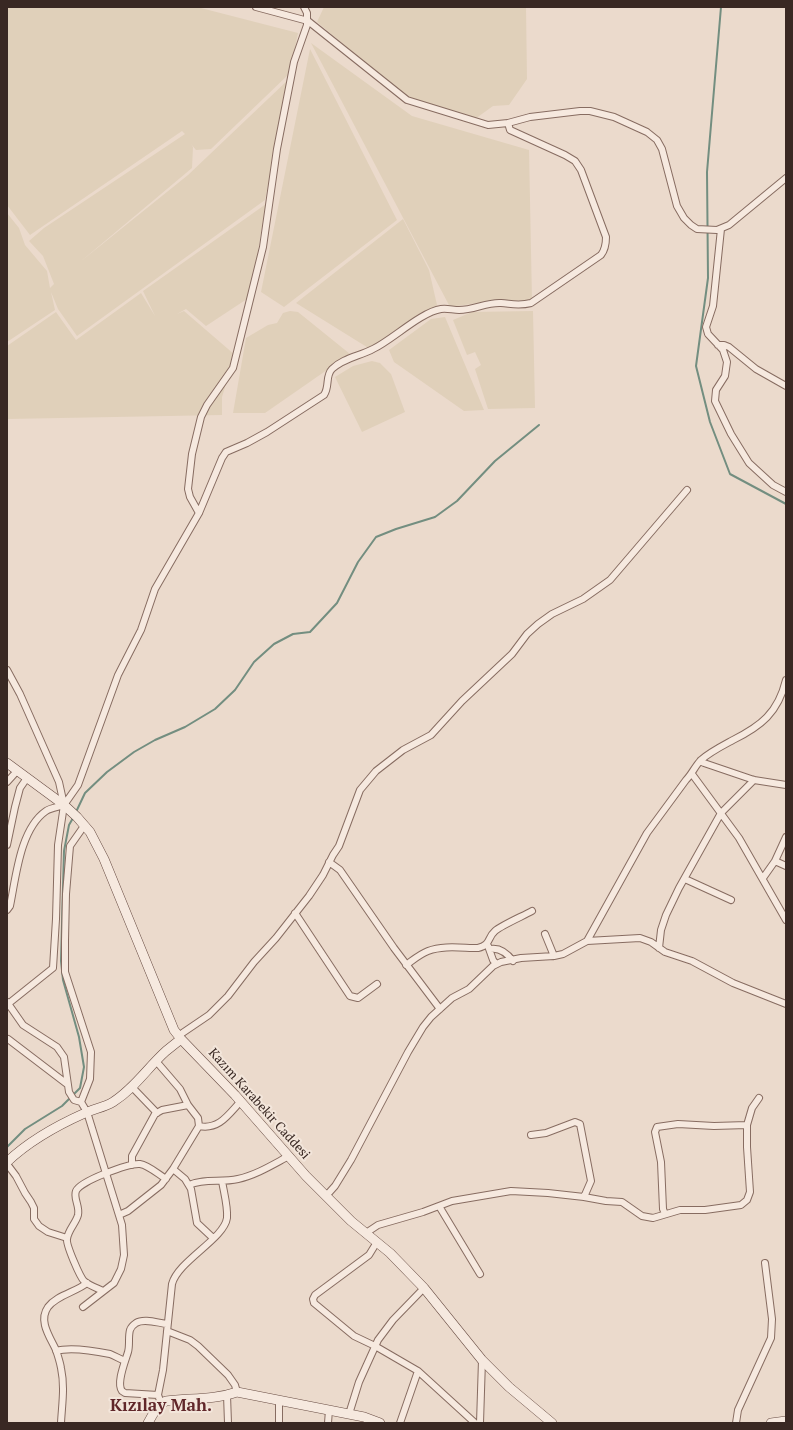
<!DOCTYPE html>
<meta charset="utf-8">
<style>
body{margin:0}
#map{position:relative;width:793px;height:1430px;overflow:hidden;background:#ebdacc;font-family:"PT Serif",serif}
canvas{display:block}
.frame{position:absolute;inset:0;border:8px solid #392823;pointer-events:none}
</style>
<div id="map">
<canvas width="793" height="1430"></canvas>
<div class="frame"></div>
</div>
<script>
const context = document.querySelector('canvas').getContext('2d');
context.lineJoin = 'round';
function paint(path, color) {
  context.fillStyle = color;
  context.fill(path, 'evenodd');
}
function trace(path, color, width, dash) {
  context.strokeStyle = color;
  context.lineWidth = width;
  context.lineCap = dash ? 'butt' : 'round';
  context.setLineDash(dash || []);
  context.stroke(path);
}
function write(font, color, halo, rows, align = 'center') {
  context.font = font + ' "PT Serif",serif';
  context.lineWidth = 4;
  context.setLineDash([]);
  context.textBaseline = 'middle';
  context.strokeStyle = halo;
  context.fillStyle = color;
  for (const [text, x, y, turn = 0] of rows) {
    context.save();
    context.translate(x, y);
    context.rotate((+turn || 0) * Math.PI / 180);
    context.textAlign = isNaN(turn) ? turn : align;
    if (halo) context.strokeText(text, 0, 0);
    context.fillText(text, 0, 0);
    context.restore();
  }
}
paint(new Path2D(`
 M7,7H197L298,33L290,73L211,149L196,150L191,144L193,147L192,168L80,262L188,175L289,79L265,200L77,336L58,309L51,292L55,310L7,342V213L19,228L25,245L47,271L50,288L54,284L43,256L29,241L44,228L185,134L182,131L30,235L7,205Z
 M324,7H526L527,79L509,105L493,106L475,119L409,99L317,22Z
 M311,43L412,116L529,150L532,301L498,300L450,307Z
 M310,49L397,220L284,307L261,292Z
 M266,204L250,297L206,326L186,309L177,314L184,311L235,355L222,397V415L7,419V346L56,312L76,340L141,293L155,316L143,291Z
 M403,219L429,270L437,305L370,349L296,303Z
 M290,311L298,312L350,354L265,413H233L246,338L268,325L277,323L283,313Z
 M533,311L535,408L488,409L475,369L481,365L475,352L467,355L453,320L472,312Z
 M445,317L484,410L464,411L394,362L389,350L431,319Z
 M372,361L380,363L391,374L405,412L362,432L335,377L353,366Z`), '#e0d0ba');
trace(new Path2D(`
 M721,7L707,172L708,278L696,366L710,422L730,474L786,504
 M76,812L85,793L107,772L134,752L155,740L185,727L215,709L235,690L254,662L274,644L293,634L310,632L337,603L358,562L376,537L396,529L435,517L457,501L495,461L539,425
 M7,1147L25,1129L62,1106L80,1088L84,1067L79,1037L63,980L61,961L64,851L69,825L73,818`), '#738e80', 2);
const street = new Path2D(`
 M256,7L308,21L407,100L488,125L508,123L530,117L580,111H590L614,117L647,132L657,140L662,149L677,206L684,218L691,225L697,229L717,230L729,225L786,178
 M721,229L713,306L706,327L708,334L723,350L727,362L725,376L716,390L715,401L731,434L749,463L773,485L786,492
 M718,345H724L729,347L756,369L786,386
 M199,513L190,497L188,489L192,454L201,417L207,405L233,368L263,247L277,149L294,62L307,25V13L304,7
 M7,670L20,694L59,782L64,805C58,807 50,808 46,811C20,829 16,877 10,906L7,910
 M700,761L704,763L754,780L786,785
 M692,774L739,838L786,920
 M7,782L17,771
 M7,845L15,807L20,788L27,778
 M775,861L786,866
 M329,862L340,870L394,948L440,1009
 M763,878L775,861L786,837
 M685,879L731,900
 M295,913L350,996L358,998L377,984
 M545,934L554,956
 M587,941L647,833L686,780C692,774 695,766 701,760C710,752 722,746 733,740C761,726 778,713 786,680
 M488,946L493,960L496,964
 M659,948L661,930L666,915L679,888L721,813L754,780
 M490,949C500,947 507,953 513,961
 M406,965C413,960 420,954 428,951C443,945 462,948 478,948C491,945 487,938 495,931C502,925 523,916 532,911
 M7,1002L23,1025L57,1047L64,1057L69,1092L74,1100L81,1102L87,1112L122,1225L124,1255L121,1269L114,1283L83,1307
 M8,1004L53,968L56,919L58,845L64,805L78,785L118,675L141,630L155,589L199,513L222,458L226,452L247,443L267,432L324,395C330,386 325,376 332,369C343,358 360,356 373,349C392,340 421,312 441,309C447,308 453,310 459,310C474,310 487,302 501,303C513,304 519,306 531,303L601,255C605,250 606,244 606,237L581,170L575,161L565,155L510,130L508,123
 M178,1036L209,1015L228,996L254,962L276,938L309,896L323,875L333,855L339,846L360,790L376,771L403,750L431,735L462,701L512,654L527,634L538,624L552,614L583,599L610,580L687,490
 M8,1039L67,1084
 M132,1087L157,1113
 M81,1102L90,1079L91,1052L65,972V941L66,894L70,846L84,826
 M199,1126C219,1130 228,1115 241,1101
 M531,1135L546,1133L575,1122L580,1124L591,1181L584,1197
 M7,1164L16,1176L25,1193L31,1202L34,1208V1219L39,1226L48,1232L67,1238
 M132,1165V1156L155,1114L162,1110L188,1105
 M173,1169L185,1179L191,1189L197,1223L213,1238
 M189,1185C205,1178 221,1183 238,1179C256,1175 272,1165 289,1156
 M326,1196L335,1186L351,1160L408,1052L423,1027L431,1017L452,998L469,989L493,966L501,962L521,958L554,956L563,954L587,941L640,938L651,942L665,952L692,961L733,983L786,1004
 M439,1206L480,1274
 M665,1214L663,1209L661,1162L655,1132L657,1127L678,1124L714,1126L747,1125
 M119,1215L128,1211L161,1185L173,1169L199,1126L198,1118L188,1105L180,1089L156,1061
 M366,1233L378,1225L423,1212L452,1201L511,1191L548,1193L584,1197L606,1201L622,1202L642,1216L653,1218L680,1210H705L741,1205L747,1200L750,1192L747,1147V1125L752,1108L759,1098
 M377,1242L369,1255L315,1295L313,1299L314,1303L354,1336L375,1346L418,1371L475,1423
 M103,1291C97,1288 90,1286 84,1281C80,1277 66,1245 67,1239C68,1230 76,1223 78,1215C80,1206 73,1198 76,1191C80,1181 129,1163 140,1164C148,1165 158,1174 166,1179
 M167,1331L190,1340L198,1346L228,1375L235,1385L237,1392
 M56,1351C70,1347 95,1351 110,1354C115,1356 120,1359 125,1361
 M158,1395L125,1393L122,1391C116,1383 125,1362 128,1352C130,1345 128,1337 130,1330C131,1327 133,1325 136,1323C144,1318 158,1323 167,1324
 M227,1395L228,1423
 M161,1403L158,1395L163,1370L172,1284C178,1261 224,1239 227,1218C228,1207 224,1193 222,1181
 M349,1414L359,1382L378,1340L393,1320L424,1288
 M61,1423C62,1404 65,1387 61,1368C60,1362 58,1356 56,1350C50,1337 38,1321 48,1307C57,1295 76,1292 87,1283
 M279,1423V1400
 M328,1423L329,1410
 M400,1423L418,1371
 M480,1423L482,1360
 M736,1423L738,1410L771,1338L772,1319L765,1263`);
const secondary = new Path2D(`
 M7,763L64,805L77,817L90,832L104,859L174,1030L181,1039L235,1095L306,1176L351,1221L390,1253L424,1288L482,1360L509,1387L552,1423
 M7,1162C29,1141 58,1125 85,1113C94,1109 105,1107 113,1102C135,1088 148,1067 166,1051C171,1047 176,1043 181,1039
 M148,1423C153,1415 156,1405 166,1401C190,1398 214,1400 237,1392L364,1417L380,1423
 M771,1423L786,1421`);
trace(street, '#876c61', 8);
trace(secondary, '#694d44', 10);
trace(street, '#f6e9df', 6);
trace(secondary, '#f6e9df', 9);
write('13px', '#392823', '#f3e6db', [
 ["Kazım Karabekir Caddesi",259,1104,48]
]);
write('bold 17px', '#61272a', '#f3e6db', [
 ["Kızılay Mah.",161,1406]
]);
</script>
